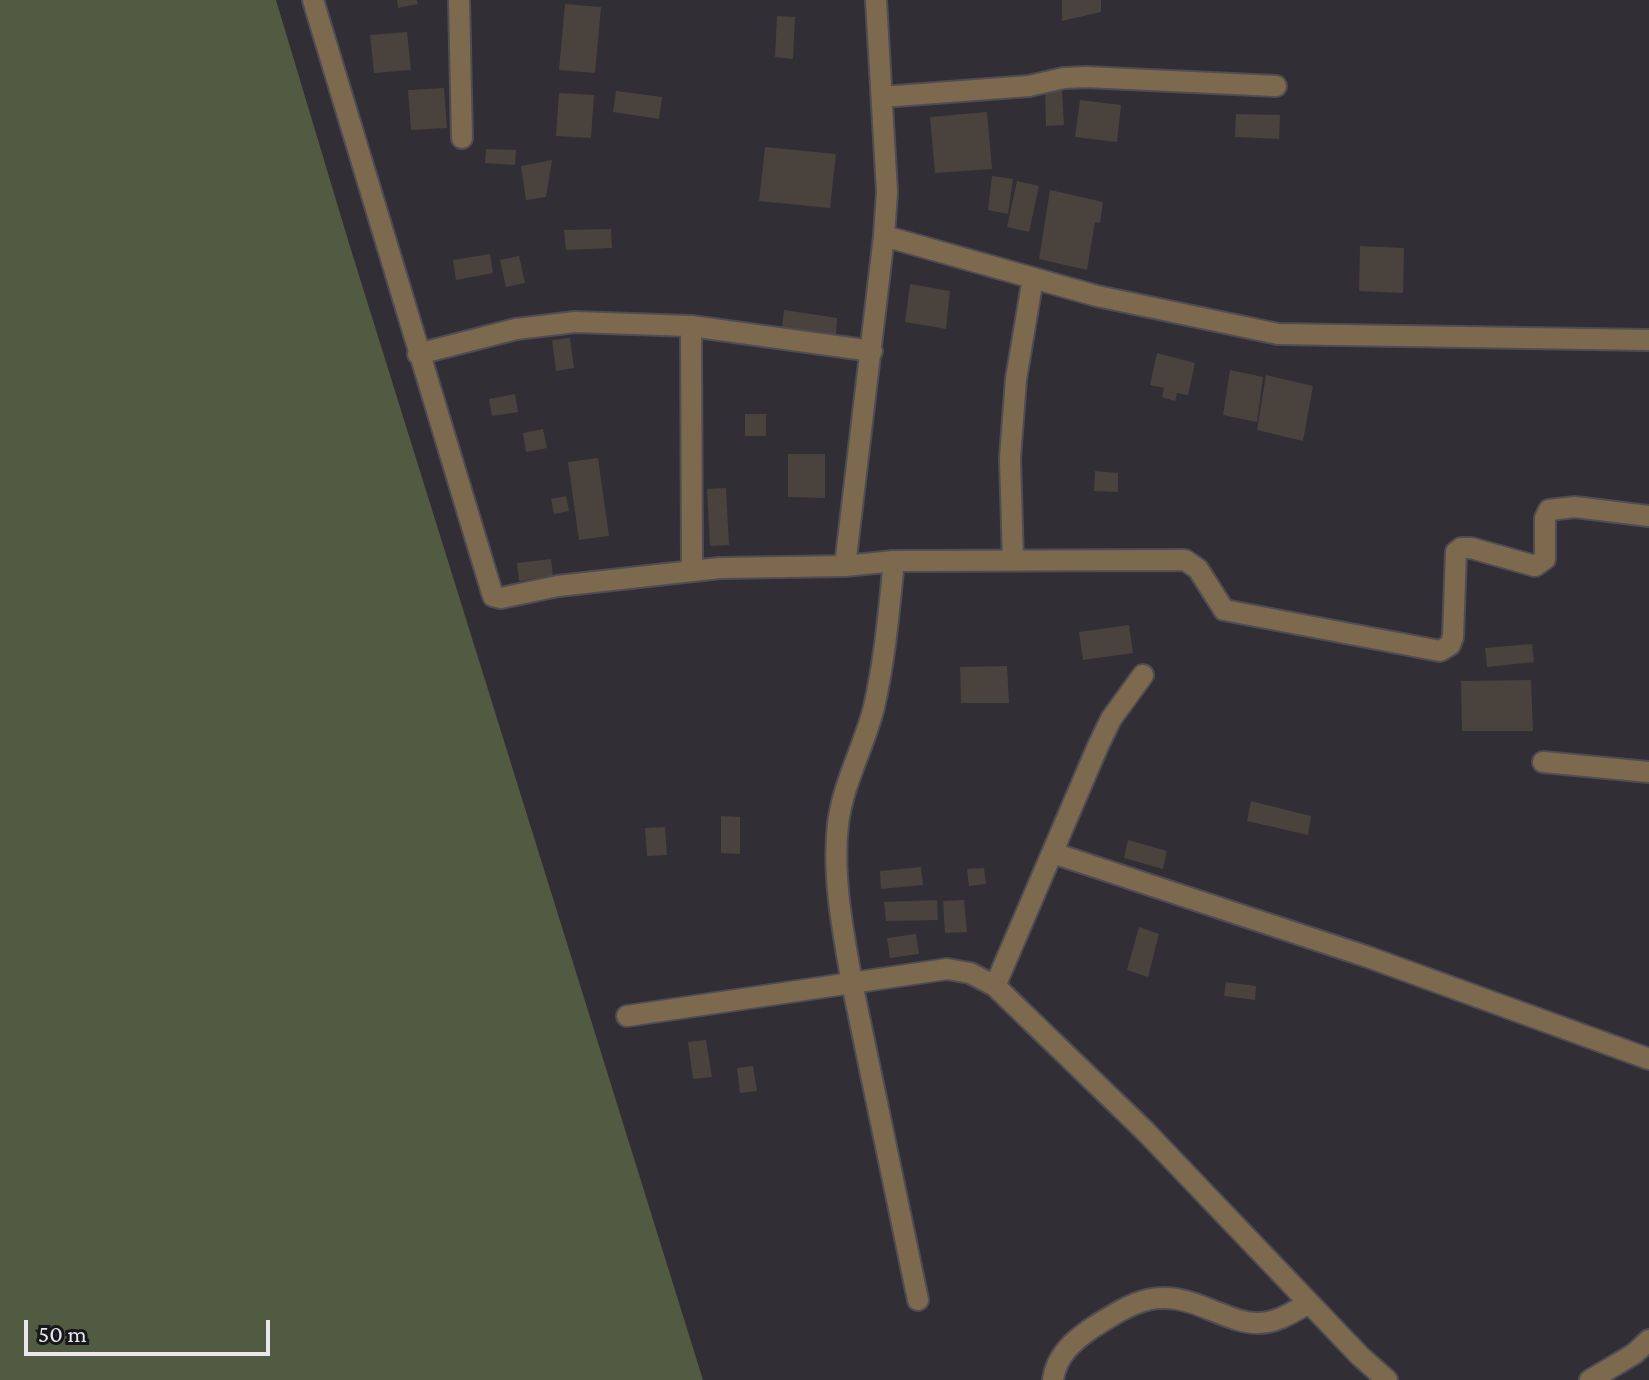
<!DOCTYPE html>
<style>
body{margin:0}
#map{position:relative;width:1649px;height:1380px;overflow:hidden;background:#312e36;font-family:"Crimson Pro",serif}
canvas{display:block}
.scale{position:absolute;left:24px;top:1320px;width:246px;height:36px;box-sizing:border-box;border:4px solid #eae8ed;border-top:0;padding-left:10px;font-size:24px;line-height:28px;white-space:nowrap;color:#eae8ed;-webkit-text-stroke:6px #18171b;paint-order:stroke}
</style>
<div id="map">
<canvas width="1649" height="1380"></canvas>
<div class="scale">50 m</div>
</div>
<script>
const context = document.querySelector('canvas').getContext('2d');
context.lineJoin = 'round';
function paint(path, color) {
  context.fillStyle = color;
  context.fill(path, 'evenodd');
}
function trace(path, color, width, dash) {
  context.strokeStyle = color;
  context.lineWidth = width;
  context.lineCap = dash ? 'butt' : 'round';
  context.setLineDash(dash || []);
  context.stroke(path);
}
paint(new Path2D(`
 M0,0H276L348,240L703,1380H0Z`), '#515b42');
paint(new Path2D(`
 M397,0H417L418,4L398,8Z
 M1062,0H1101V12L1062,21Z
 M565,4L601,7L595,73L559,70Z
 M777,16L795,17L793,59L775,57Z
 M407,32L411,70L374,73L370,35Z
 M444,88L447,128L411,130L408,90Z
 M1062,89L1064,125L1046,126L1045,90Z
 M616,91L662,97L659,119L613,112Z
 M559,93L594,95L591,138L556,136Z
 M1080,100L1121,105L1117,142L1075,137Z
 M987,112L992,169L935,173L930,117Z
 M1236,114L1280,115L1279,139L1235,137Z
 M765,147L836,154L830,208L759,201Z
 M486,149L516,150L515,165L485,163Z
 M552,160L546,197L526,200L521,166Z
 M992,176L1013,179L1008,214L988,210Z
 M1017,181L1039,186L1029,232L1007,227Z
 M1050,190L1103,202L1100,223L1095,222L1087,270L1039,259Z
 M611,229L612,248L566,250L564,230Z
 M1360,246L1404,248L1403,293L1359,291Z
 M490,254L493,273L456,280L453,260Z
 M519,256L525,283L506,287L500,260Z
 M910,284L950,291L946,329L905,322Z
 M784,310L837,318L836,335L782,328Z
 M570,338L574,368L556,371L552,340Z
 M1157,353L1195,363L1188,395L1177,393L1175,401L1162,397L1164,388L1150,385Z
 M1230,370L1263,377L1257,422L1223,415Z
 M1266,375L1313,386L1303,441L1257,430Z
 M515,394L518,412L492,416L489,399Z
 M745,414H766V436H745Z
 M543,429L547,448L526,452L523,433Z
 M788,454H825V498L788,497Z
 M598,458L609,536L579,540L568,462Z
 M1095,471L1118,473V492L1094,491Z
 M726,488L729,545L710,546L707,489Z
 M566,496L569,511L554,514L551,499Z
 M551,559L553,576L519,581L517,563Z
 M1129,625L1133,653L1083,660L1079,632Z
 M1532,644L1534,662L1487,667L1485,648Z
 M1007,666L1009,703H961L960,667Z
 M1531,680L1533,731H1462L1461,681Z
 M1251,801L1311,816L1308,835L1247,821Z
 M721,816L740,817V854L721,853Z
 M665,827L667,855L647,856L645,828Z
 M1128,840L1167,851L1163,869L1124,858Z
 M921,867L923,885L881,889L880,871Z
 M984,868L986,884L969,886L967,869Z
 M937,900L938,920L886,921L884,902Z
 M964,900L967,932L945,933L943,901Z
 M1139,927L1159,934L1148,977L1127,970Z
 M916,934L919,954L890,958L887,938Z
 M1226,982L1256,986L1255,1000L1224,996Z
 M706,1040L712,1077L693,1079L688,1042Z
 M753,1066L757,1091L740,1093L737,1068Z`), '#4a423c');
const street = new Path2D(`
 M313,0L493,596L501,598L558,586L720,568L845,566L894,561L1185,560L1198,569L1224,610L1440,651L1450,645L1453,637L1456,552L1461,548H1471L1535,566L1545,559V518L1549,510L1575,507L1649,516
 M459,0L462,138
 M882,97L1029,86L1064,78L1086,77L1276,86
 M884,236L1097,296L1278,334L1649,340
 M691,326L692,571
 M418,354L516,329L575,322L691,326L872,351
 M1013,560L1010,458L1016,379L1033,278
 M894,561C889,610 885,659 874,707C864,747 843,783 838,824C832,876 843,932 852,983L918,1300
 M845,566L884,236L887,192L876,0
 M1543,762L1649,772
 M1053,853L1368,957L1649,1059
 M995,986L1098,746L1111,719L1143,675
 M627,1016L947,969L970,973L995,986L1146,1132L1360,1356L1387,1380
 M1053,1380C1056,1356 1073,1341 1092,1328C1138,1299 1158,1287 1211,1310C1227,1316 1241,1323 1258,1323C1277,1323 1293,1312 1309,1303
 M1590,1380L1634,1354L1649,1340`);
trace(street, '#4f4c53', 24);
trace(street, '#7d6a4e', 20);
</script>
